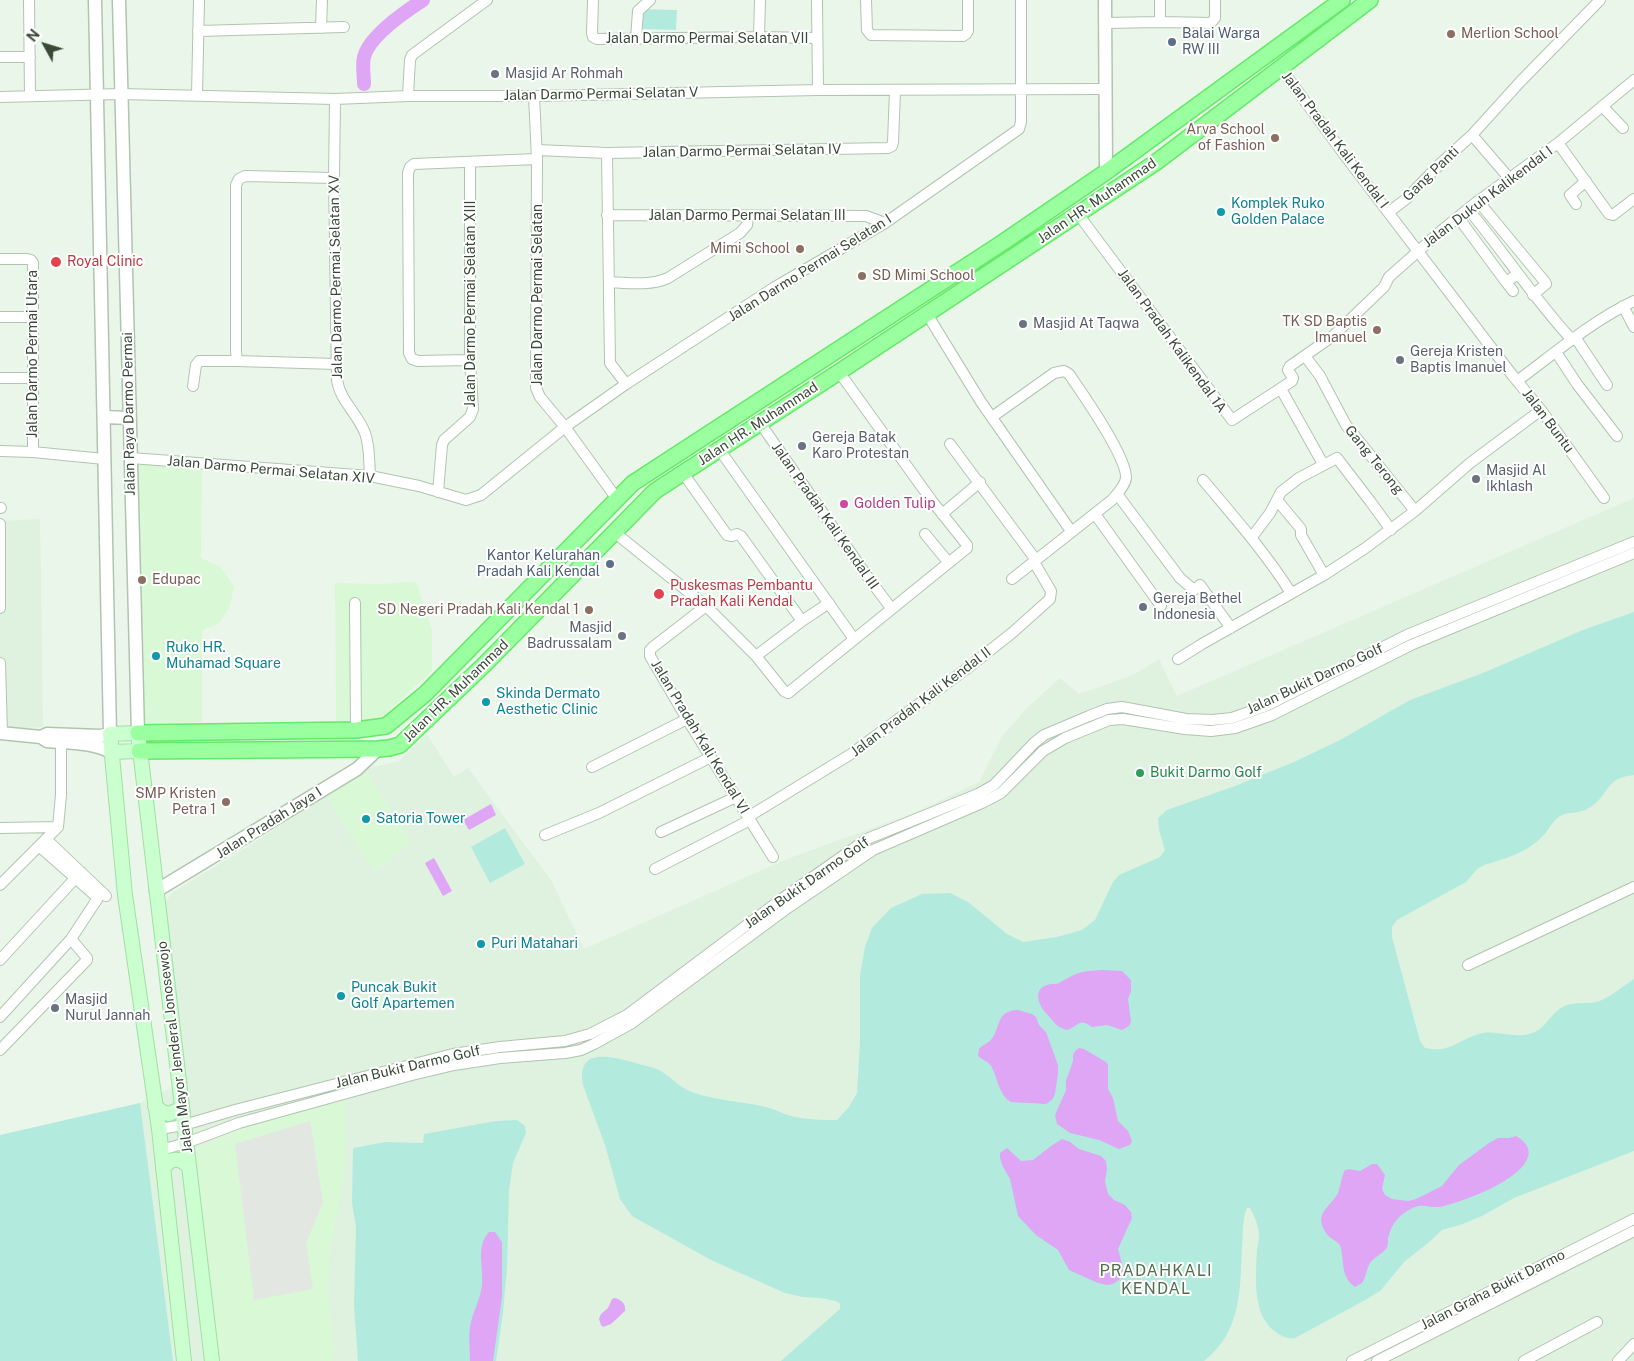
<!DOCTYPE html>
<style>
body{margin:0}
#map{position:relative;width:1634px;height:1361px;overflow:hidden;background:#ebf6eb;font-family:"Public Sans",sans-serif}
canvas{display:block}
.north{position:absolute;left:20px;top:20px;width:50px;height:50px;-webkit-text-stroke:4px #fff;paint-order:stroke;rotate:309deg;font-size:14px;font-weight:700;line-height:20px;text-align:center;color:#394b38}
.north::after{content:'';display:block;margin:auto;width:18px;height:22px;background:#394b38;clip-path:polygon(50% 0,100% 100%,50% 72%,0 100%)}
</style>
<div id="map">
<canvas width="1634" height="1361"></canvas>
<div class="north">N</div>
</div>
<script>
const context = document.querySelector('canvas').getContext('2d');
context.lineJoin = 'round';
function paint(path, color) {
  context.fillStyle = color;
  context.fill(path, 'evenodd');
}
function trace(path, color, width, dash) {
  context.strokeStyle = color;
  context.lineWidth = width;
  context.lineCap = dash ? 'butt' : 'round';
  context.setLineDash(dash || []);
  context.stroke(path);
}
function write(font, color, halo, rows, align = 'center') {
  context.font = font + ' "Public Sans",sans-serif';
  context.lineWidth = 4;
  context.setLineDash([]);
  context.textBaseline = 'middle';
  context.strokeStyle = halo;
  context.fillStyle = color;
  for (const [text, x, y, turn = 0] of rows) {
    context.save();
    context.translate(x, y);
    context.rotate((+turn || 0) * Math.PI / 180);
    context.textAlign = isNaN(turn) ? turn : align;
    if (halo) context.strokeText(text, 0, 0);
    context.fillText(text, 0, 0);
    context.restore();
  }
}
paint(new Path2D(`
 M1634,498V1361H0V1135L140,1103L187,1080L165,902L173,892L247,847L326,795L352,838L375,871L411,843L365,769L399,761L427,734L454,777L468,768L551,880L584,949L787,859L914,813L979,782L1003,735L1029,706L1060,678L1079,694L1133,675L1159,659L1177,696Z
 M40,519L43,727L0,729V521Z`), '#dff1df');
paint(new Path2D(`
 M130,463L202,465L201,558L222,568L234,587L230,606L220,622L202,631V722L137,725Z
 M416,582L432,630V671L378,721H336L335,583L377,584Z
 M365,769L411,843L375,871L352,838L326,795Z
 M346,1095L345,1175L331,1246L328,1296L335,1349L334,1361H220L195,1149L248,1125Z`), '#d9f8d6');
paint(new Path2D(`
 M642,9L677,10L676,30L641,29Z
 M1634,612V775C1604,778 1610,795 1589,808C1581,814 1569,811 1560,816C1552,821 1549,830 1542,837C1526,853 1505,859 1484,865L1477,869L1466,882L1397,920L1392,927V937L1420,1041L1425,1048C1450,1053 1455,1042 1476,1035C1494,1028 1511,1039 1529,1034C1546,1030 1548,1016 1561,1008C1573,1000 1589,1006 1602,1000C1611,996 1625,985 1634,979V1151L1514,1198L1482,1216L1460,1225L1442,1230L1428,1243L1404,1262L1381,1290L1367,1299L1295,1338C1288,1339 1283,1337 1277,1333C1251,1316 1256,1276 1257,1249C1258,1244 1259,1239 1259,1234C1258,1225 1255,1216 1250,1208H1247C1242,1220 1243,1233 1242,1246C1240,1289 1242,1331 1204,1361H781L840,1309V1304L836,1301L821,1298L803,1297L785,1293L711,1260L632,1216L620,1199L605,1145L583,1085C576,1048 609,1056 632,1062C640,1065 649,1066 657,1069C670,1075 679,1088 692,1092C716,1101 742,1101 766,1107C775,1109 783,1114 791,1116C807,1120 821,1120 837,1120L849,1107L857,1093L860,1042V975L865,947L872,928L891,908L922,894L950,893L968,902L1007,934L1023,942L1057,937L1082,930L1095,920L1113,882L1119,875L1160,857L1165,850L1159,830L1158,818L1167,810L1235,786L1294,762L1340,740L1410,700L1483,673L1583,630Z
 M505,828L525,864L490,883L471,847Z
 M140,1103L173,1361H0V1135Z
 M517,1120L525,1126L526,1133L513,1163L509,1190L507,1268L503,1313L496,1361H358L354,1305L356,1227L352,1203L353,1148L386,1142L423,1143L424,1134L496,1121Z`), '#b2ebde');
paint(new Path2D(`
 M310,1121L323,1202L306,1243L313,1289L254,1300L235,1144Z`), '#e2e7e2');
paint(new Path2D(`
 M491,804L496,815L469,830L463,820Z
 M434,858L452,891L443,896L425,863Z
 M1103,970L1122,971L1131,980V991L1128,999L1131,1022L1129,1026L1122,1030L1107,1025L1092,1027C1079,1017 1079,1026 1067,1030C1056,1027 1053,1021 1046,1013C1038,1005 1033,989 1047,985C1051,983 1055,985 1059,983C1079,972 1079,971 1103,970Z
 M1018,1010L1032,1014L1036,1017L1039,1025L1046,1032L1058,1065V1074L1055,1094L1052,1100L1046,1104L1011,1102C998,1094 998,1078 991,1066C988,1061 982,1060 978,1056L979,1049C982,1045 987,1044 991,1040C1002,1026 995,1011 1018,1010Z
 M1079,1048L1084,1049L1106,1062L1108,1065V1089L1113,1098L1118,1121L1128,1131L1132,1141L1130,1145L1119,1149L1099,1140L1070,1133L1057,1124L1055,1115L1066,1090V1081L1073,1061V1055L1075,1051Z
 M1516,1136C1524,1140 1531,1148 1528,1157C1521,1180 1467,1200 1444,1206C1429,1210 1424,1200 1407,1211C1397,1217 1391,1226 1388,1238C1388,1242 1388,1246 1386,1249C1381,1255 1372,1258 1369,1265C1366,1271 1366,1277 1362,1283L1355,1287C1341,1277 1344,1263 1341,1248C1340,1241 1330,1240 1326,1233C1313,1213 1330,1208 1338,1193C1341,1185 1341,1177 1345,1170L1349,1169L1360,1171L1372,1164H1377L1385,1175L1382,1189L1385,1195L1392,1199L1408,1201L1416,1199L1442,1186L1459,1165L1489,1143L1498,1138H1509Z
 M1062,1139L1070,1142L1079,1149L1101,1156L1106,1161L1107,1169L1105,1181L1108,1194L1114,1200L1125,1205L1131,1212L1132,1218L1118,1249L1123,1267V1273L1119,1280L1113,1284L1107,1285L1098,1283L1069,1270L1058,1250L1036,1235L1018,1216L1010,1179L1003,1167L1000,1158V1153L1007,1148L1021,1161L1033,1160L1051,1146Z
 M489,1232H495L502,1242V1297L493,1361H470C470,1349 468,1334 471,1322C474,1309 481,1298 482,1284C484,1266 475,1248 489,1232Z
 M615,1298C622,1300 626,1304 625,1311L611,1324L603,1327L601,1325L599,1319L601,1314L608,1308L612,1299Z`), '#dea6f4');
trace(new Path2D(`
 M364,84C364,76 362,65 364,57C369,36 406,11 423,0`), '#dea6f4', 14);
const minor = new Path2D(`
 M29,0L30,96
 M593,0L592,33L593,37L597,39L759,37L817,38
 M817,0L818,90
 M866,0L867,30L871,35L963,36L966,34L968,31V0
 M1160,22V0
 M1105,23L1160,22L1211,23L1215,18V0
 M321,28L322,0
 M198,31L344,27
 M759,37L760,0
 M636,39L638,11L650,0
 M0,57H30
 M1280,67L1346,157L1513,376L1541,410L1604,498
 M197,95L199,0
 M408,96L410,60L412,55L487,0
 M534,96L537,159L536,388L540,397L565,427L617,499
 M0,97L121,94L335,99L408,96H534L818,90L1104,89
 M335,99L334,178L337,380C340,401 358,414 365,433C370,446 369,462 370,476
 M1602,106L1623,128
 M1472,135L1509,178
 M1558,143L1609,214L1613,215L1634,199
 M537,150L607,153L888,148L892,146L893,142L895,91
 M607,153L610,363L626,384
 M1478,201L1545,282L1546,284L1533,295
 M1576,204L1570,195L1586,181
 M1468,209C1504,252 1534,299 1572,340
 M1389,212L1406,199L1440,164L1472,135L1520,82L1600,0
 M1078,214L1232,420L1292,381L1293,378L1288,370L1290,366L1333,336L1384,287L1389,277L1441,231L1478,201L1558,143L1634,80
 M607,215L866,216L885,223
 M1458,217L1506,282L1518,274
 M0,259H27L31,260L33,263V452
 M609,282C628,283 651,286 668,278L740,233L747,225L748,216
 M1506,282L1513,291
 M1623,306L1634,327
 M927,314L981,402L1071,531
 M0,317H33
 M1575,337L1607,385
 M1556,352L1577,384L1617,436
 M1305,356L1320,376L1346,425L1415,511
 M470,360L418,361L412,359L409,353L408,173L410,167L414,164L537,159
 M237,361L236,351V185L239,179L245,176L334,178
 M0,378H32
 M1517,381C1555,353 1592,321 1634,301
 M193,386L196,365L199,361H237L336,364
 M1281,389L1323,464
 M992,417L1054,373L1064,371L1069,374C1082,393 1127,457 1126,478C1125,486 1117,494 1112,500L1012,579
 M760,423L867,576L891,608
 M950,444L1036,560
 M719,449L854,639
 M0,451L33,452L104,459
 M131,458L370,476L419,486L466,500L481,495L565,427L626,384L775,287L885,223L1019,129L1021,122V0
 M683,473L727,535L732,536L737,534L741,536L802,621
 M1203,480C1234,517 1265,552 1291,593
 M438,492L442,445L444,440L470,417L473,409L470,360V163
 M1117,494L1180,578L1194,590L1200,585L1231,628
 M1277,500L1301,529V535L1324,575
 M0,508H1
 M942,514L980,482
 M1095,514L1161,606
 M0,524V608
 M614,532L706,606L756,656L784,691L788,693L967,548V545L932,501L839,372
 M925,534L949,563
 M1252,537L1270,513L1281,492L1299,478L1337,458L1370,501L1391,530
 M355,603L356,730
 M706,606L653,647L650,650V656L687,719L773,857
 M756,656L802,621L829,603
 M1178,659L1202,644L1324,575L1364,549L1415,511L1470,463L1541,410
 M0,663L2,733
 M592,767L687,719
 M748,817L851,754L965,670L1012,633L1050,599L1051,591L1034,562
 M0,828L58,827
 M661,832L736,797
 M545,835L599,813L711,757
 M47,840L106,896
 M40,847L98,898
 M655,869L750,820
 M0,885L58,827L61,795V743
 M0,960L81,872
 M1468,965L1634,887
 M0,1017L71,939L98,898
 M0,1050L87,960V958L71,939
 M159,1129L184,1125L235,1110L453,1054L500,1047L565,1041L590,1034L627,1015L783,898L867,839L978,794L994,785L1034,743L1044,735L1089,716L1107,709L1122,707L1186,719L1212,720L1232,718L1266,706L1407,635L1634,542
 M161,1150L186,1143L239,1123L412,1075L454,1065L500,1058L565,1053L581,1050L594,1044L632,1023L789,907L873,850L982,803L1001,793L1043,751L1065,738L1109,720L1123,719L1185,729L1211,731L1235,728L1272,715L1411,645L1634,553
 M1352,1361L1634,1219
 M1377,1361L1634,1231
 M1524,1361L1597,1322
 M1618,1361L1634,1344`);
const tertiary = new Path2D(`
 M119,0L138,733
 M1105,0L1106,172
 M104,417L130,418
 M0,733L41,737L47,741C69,743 91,742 111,752
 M41,737L47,734L100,736L110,734L95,0
 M156,891L357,769L378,749`);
const secondary = new Path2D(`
 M111,752L139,751
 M155,1106L162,1112L169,1114L182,1108
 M163,1169C170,1157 180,1157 189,1167
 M184,1361L159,1129L125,895L110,734L138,733L212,1361`);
const primary = new Path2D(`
 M138,733L356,730L386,726L425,694L633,483L1002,243L1106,172L1342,0
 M139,751L378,749L389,748L400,745L484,665L655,491L839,372L1155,163L1370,0`);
trace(minor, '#b0c5af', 12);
trace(tertiary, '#b0c5af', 15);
trace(secondary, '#9fe0a3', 16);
trace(primary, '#65e968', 18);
trace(minor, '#fff', 10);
trace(tertiary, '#fff', 12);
trace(secondary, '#cbffcf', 14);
trace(primary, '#9aff9e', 15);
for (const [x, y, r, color] of [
 [1451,34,5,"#8d6e63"],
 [1172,42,5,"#5c6f8a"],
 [495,74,5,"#6b7280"],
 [1275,138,5,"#8d6e63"],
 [1221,212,5,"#0f9aa8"],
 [800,249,5,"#8d6e63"],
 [56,262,6,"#e0444e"],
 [862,276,5,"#8d6e63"],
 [1023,324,5,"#6b7280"],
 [1377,330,5,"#8d6e63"],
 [1400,360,5,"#6b7280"],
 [802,446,5,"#6b7280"],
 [1476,479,5,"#6b7280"],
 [844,504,5,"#d1479c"],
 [610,564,5,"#5c6f8a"],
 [142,580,5,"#8d6e63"],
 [659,594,6,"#e0444e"],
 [1143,607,5,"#6b7280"],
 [589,610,5,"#8d6e63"],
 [622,636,5,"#6b7280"],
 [156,656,5,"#0f9aa8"],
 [486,702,5,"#0f9aa8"],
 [1140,773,5,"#2e9e5b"],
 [226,802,5,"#8d6e63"],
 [366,819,5,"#0f9aa8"],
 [481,944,5,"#0f9aa8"],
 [341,996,5,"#0f9aa8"],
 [55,1008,5,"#6b7280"]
]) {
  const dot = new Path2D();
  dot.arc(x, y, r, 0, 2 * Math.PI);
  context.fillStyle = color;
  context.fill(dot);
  trace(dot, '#fff', 2);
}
write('14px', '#4e5e75', '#fff', [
 ["Balai Warga",1182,34],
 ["RW III",1182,50],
 ["Kantor Kelurahan",600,556,"right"],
 ["Pradah Kali Kendal",600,572,"right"]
], 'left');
write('14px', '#785e54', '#fff', [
 ["Merlion School",1461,34,"left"],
 ["Arva School",1265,130],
 ["of Fashion",1265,146],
 ["Mimi School",790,249],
 ["SD Mimi School",872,276,"left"],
 ["TK SD Baptis",1367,322],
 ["Imanuel",1367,338],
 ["Edupac",152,580,"left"],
 ["SD Negeri Pradah Kali Kendal 1",579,610],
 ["SMP Kristen",216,794],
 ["Petra 1",216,810]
], 'right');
write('14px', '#394b38', '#fff', [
 ["Jalan Darmo Permai Selatan VII",707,39],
 ["Jalan Darmo Permai Selatan V",601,94,-1],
 ["Jalan Pradah Kali Kendal I",1335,140,53],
 ["Jalan Darmo Permai Selatan IV",742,151,-1],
 ["Gang Panti",1431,174,-44],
 ["Jalan Dukuh Kalikendal I",1488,197,-37],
 ["Jalan HR. Muhammad",1097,201,-34],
 ["Jalan Darmo Permai Selatan III",747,216],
 ["Jalan Darmo Permai Selatan I",810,268,-32],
 ["Jalan Darmo Permai Selatan XV",336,277,-91],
 ["Jalan Darmo Permai Selatan",538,295,-90],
 ["Jalan Darmo Permai Selatan XIII",471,304,-90],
 ["Jalan Pradah Kalikendal 1A",1172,341,54],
 ["Jalan Darmo Permai Utara",33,354,-90],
 ["Jalan Raya Darmo Permai",129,414,-91],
 ["Jalan Buntu",1548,421,53],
 ["Jalan HR. Muhammad",758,424,-33],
 ["Gang Terong",1374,460,51],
 ["Jalan Darmo Permai Selatan XIV",271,470,5],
 ["Jalan Pradah Kali Kendal III",825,516,55],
 ["Jalan Bukit Darmo Golf",1315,679,-25],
 ["Jalan HR. Muhammad",456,691,-44],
 ["Jalan Pradah Kali Kendal II",921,702,-37],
 ["Jalan Pradah Kali Kendal VI",700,737,59],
 ["Jalan Pradah Jaya I",269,823,-32],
 ["Jalan Bukit Darmo Golf",807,883,-35],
 ["Jalan Mayor Jenderal Jonosewojo",175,1047,-97],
 ["Jalan Bukit Darmo Golf",408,1067,-13],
 ["Jalan Graha Bukit Darmo",1493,1290,-27]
]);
write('14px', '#5b616d', '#fff', [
 ["Masjid Ar Rohmah",505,74],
 ["Masjid At Taqwa",1033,324],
 ["Gereja Kristen",1410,352],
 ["Baptis Imanuel",1410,368],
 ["Gereja Batak",812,438],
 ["Karo Protestan",812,454],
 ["Masjid Al",1486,471],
 ["Ikhlash",1486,487],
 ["Gereja Bethel",1153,599],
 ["Indonesia",1153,615],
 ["Masjid",612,628,"right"],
 ["Badrussalam",612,644,"right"],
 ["Masjid",65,1000],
 ["Nurul Jannah",65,1016]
], 'left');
write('14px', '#0d838f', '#fff', [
 ["Komplek Ruko",1231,204],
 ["Golden Palace",1231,220],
 ["Ruko HR.",166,648],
 ["Muhamad Square",166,664],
 ["Skinda Dermato",496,694],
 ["Aesthetic Clinic",496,710],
 ["Satoria Tower",376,819],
 ["Puri Matahari",491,944],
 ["Puncak Bukit",351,988],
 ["Golf Apartemen",351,1004]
], 'left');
write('14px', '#be3a42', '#fff', [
 ["Royal Clinic",67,262],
 ["Puskesmas Pembantu",670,586],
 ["Pradah Kali Kendal",670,602]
], 'left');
write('14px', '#b23c85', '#fff', [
 ["Golden Tulip",854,504]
], 'left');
write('14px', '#27864d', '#fff', [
 ["Bukit Darmo Golf",1150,773]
], 'left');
context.letterSpacing = '1px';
write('16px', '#516e4e', '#fff', [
 ["PRADAHKALI",1156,1271],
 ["KENDAL",1156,1289]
]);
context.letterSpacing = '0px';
</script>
